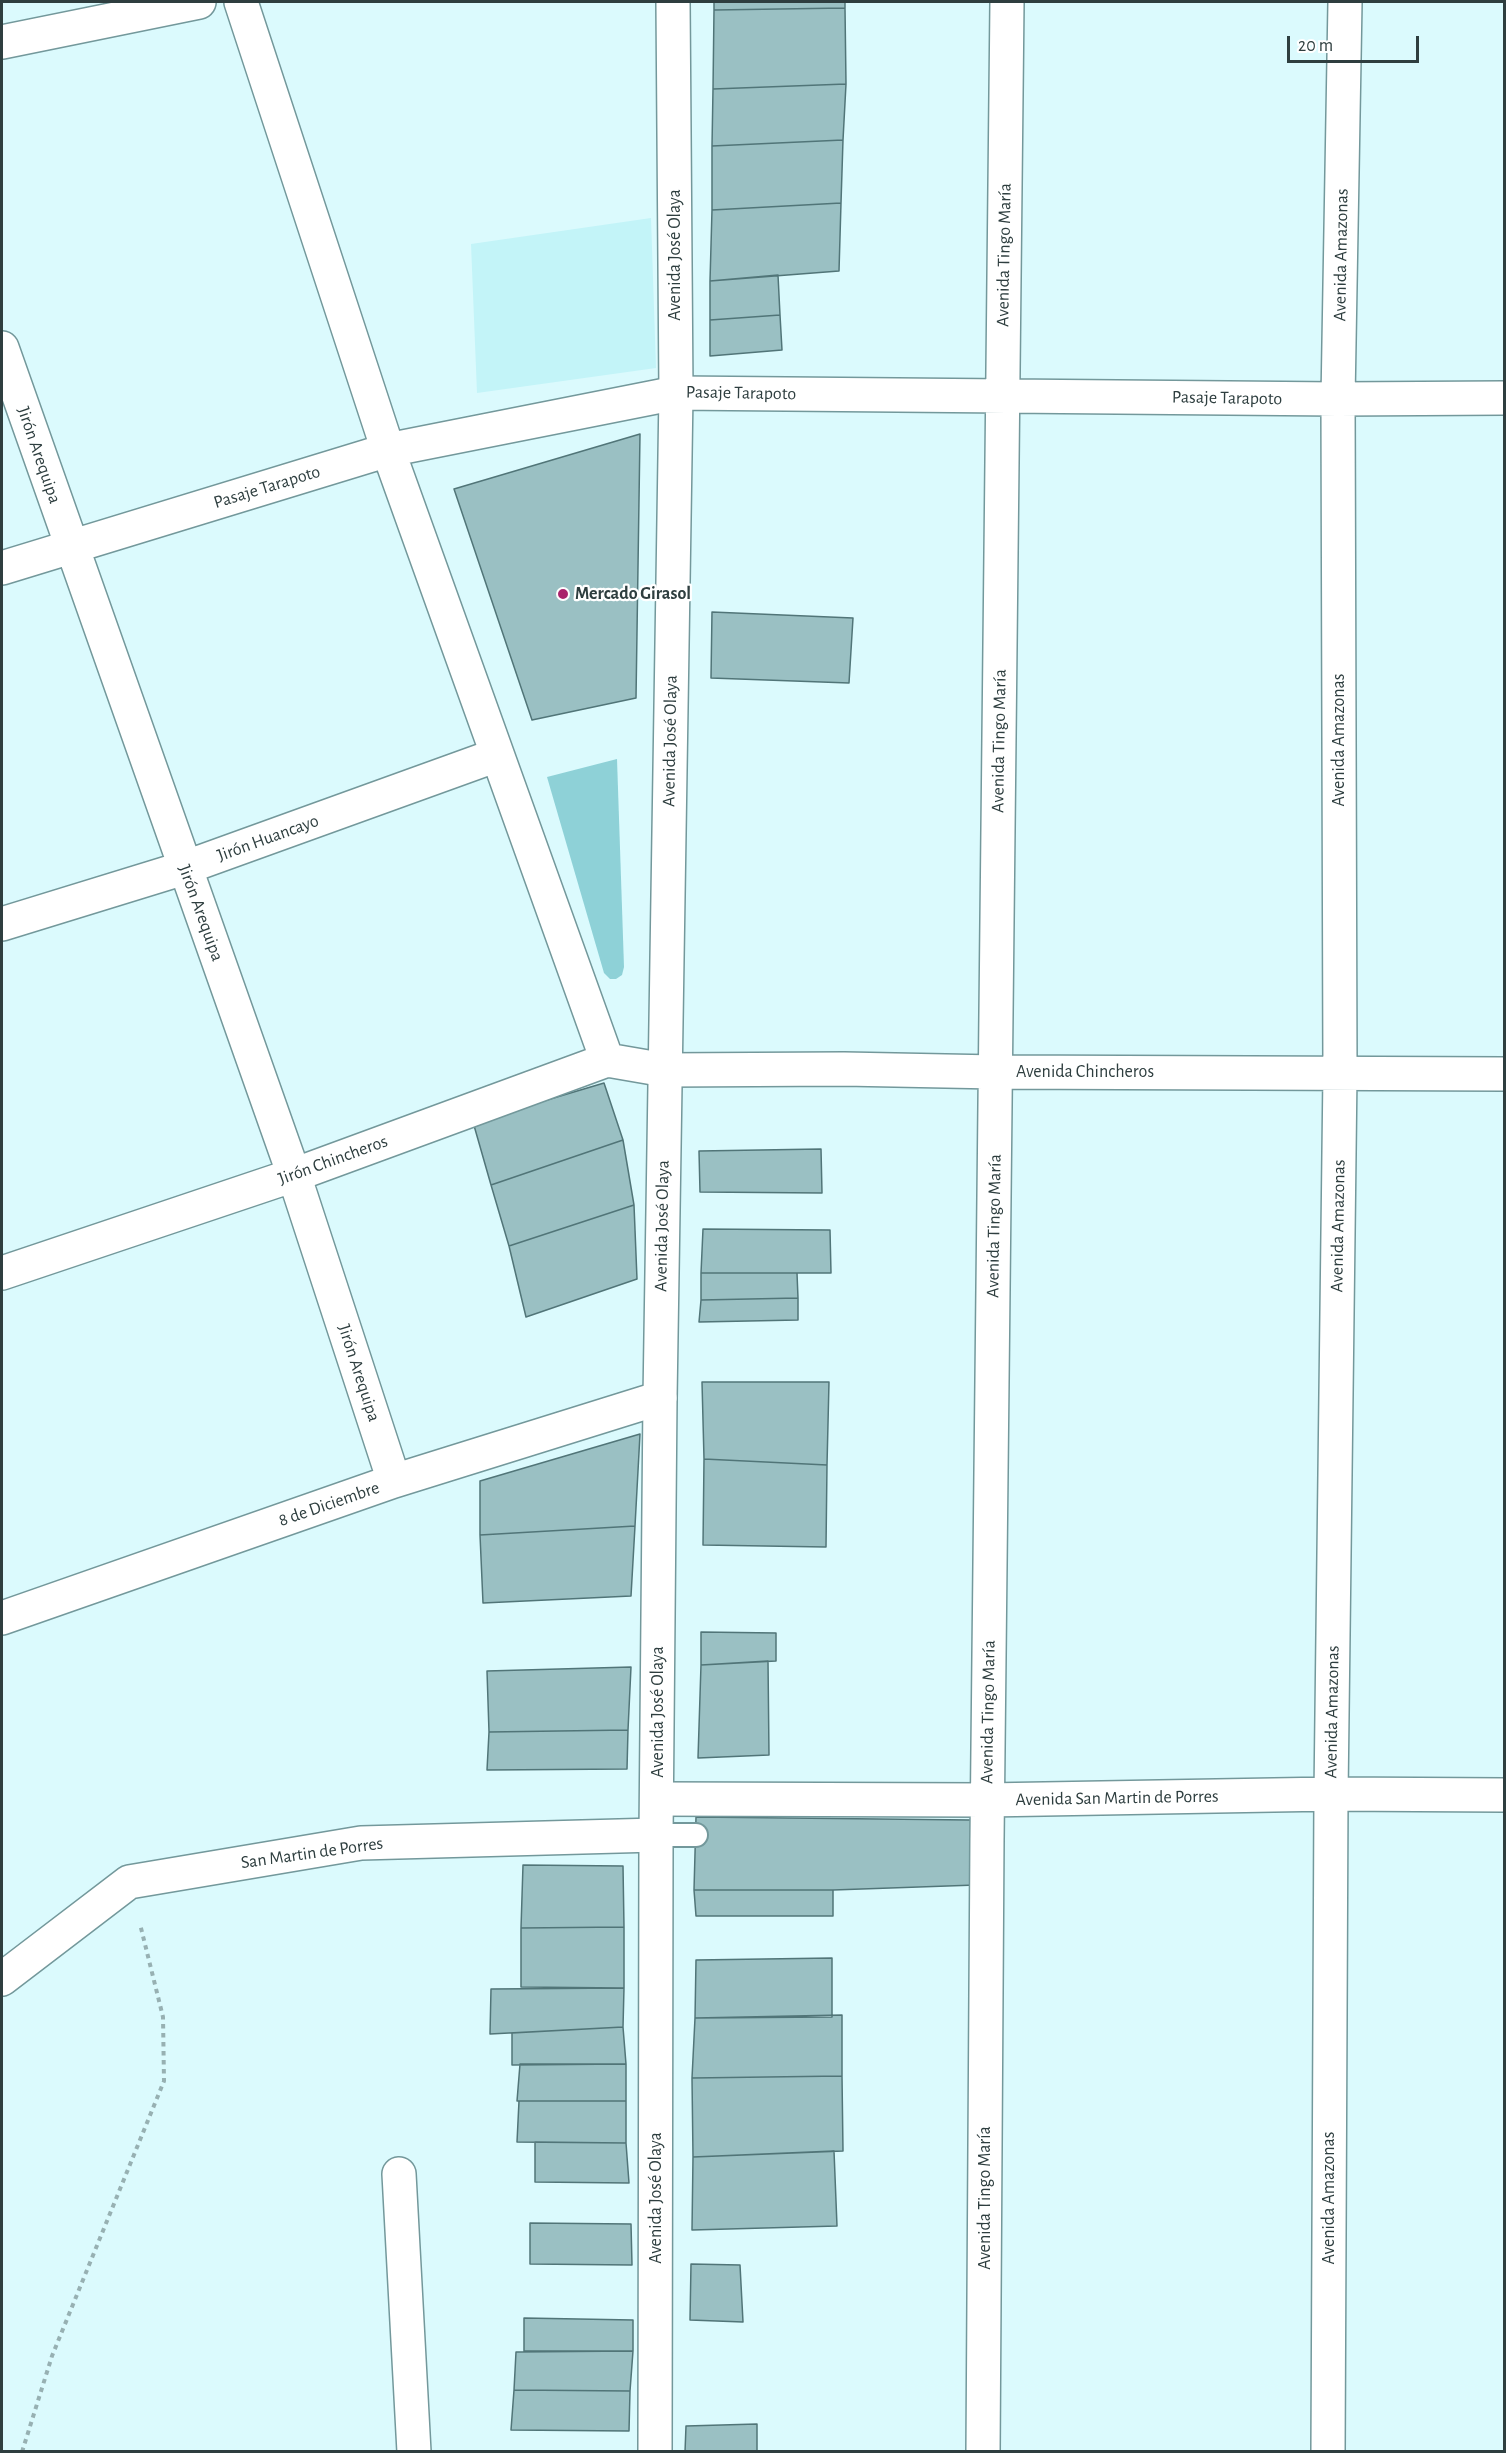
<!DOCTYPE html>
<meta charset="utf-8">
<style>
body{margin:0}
#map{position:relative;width:1506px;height:2453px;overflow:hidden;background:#dbfafd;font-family:"Alegreya Sans",sans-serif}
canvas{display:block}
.frame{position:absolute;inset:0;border:3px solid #2e3e3f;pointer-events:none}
.scale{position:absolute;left:1287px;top:36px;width:132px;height:27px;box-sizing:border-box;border:3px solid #2e3e3f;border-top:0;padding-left:8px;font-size:18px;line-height:21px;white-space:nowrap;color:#2e3e3f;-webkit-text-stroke:4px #fff;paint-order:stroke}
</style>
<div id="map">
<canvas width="1506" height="2453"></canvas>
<div class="frame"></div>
<div class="scale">20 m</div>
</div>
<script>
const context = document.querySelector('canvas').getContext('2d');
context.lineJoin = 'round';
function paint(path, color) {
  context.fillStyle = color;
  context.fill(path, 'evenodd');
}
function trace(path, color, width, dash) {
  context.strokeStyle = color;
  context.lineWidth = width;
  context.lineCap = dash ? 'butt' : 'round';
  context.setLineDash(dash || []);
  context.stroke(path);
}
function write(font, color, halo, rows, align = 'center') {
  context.font = font + ' "Alegreya Sans",sans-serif';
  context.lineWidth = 4.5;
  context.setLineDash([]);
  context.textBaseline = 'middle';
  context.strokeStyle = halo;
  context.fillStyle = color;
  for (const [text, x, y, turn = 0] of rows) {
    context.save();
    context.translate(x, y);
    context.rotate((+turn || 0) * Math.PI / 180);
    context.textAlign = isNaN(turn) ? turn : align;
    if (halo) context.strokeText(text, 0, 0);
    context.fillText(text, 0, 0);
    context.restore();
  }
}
paint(new Path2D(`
 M651,218L656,368L477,393L471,244Z`), '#c3f4f8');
paint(new Path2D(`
 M617,759L624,967L622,975L616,979H610L604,973L547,777Z`), '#8ed1d7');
const building = new Path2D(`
 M714,2H845V8L714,10Z
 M845,8L846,84L713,89L714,10Z
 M846,84L843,140L712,146L713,89Z
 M843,140L841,203L712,210V146Z
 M841,203L839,271L710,281L712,210Z
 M778,275L780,315L710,320V281Z
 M780,315L782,350L710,356V320Z
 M640,434L636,698L532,720L454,489Z
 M712,612L853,618L849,683L711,678Z
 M604,1083L623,1140L491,1185L473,1122Z
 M623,1140L634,1205L509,1246L491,1185Z
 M821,1149L822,1193L700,1192L699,1151Z
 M634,1205L637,1279L526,1317L509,1246Z
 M703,1229L830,1230L831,1273H701Z
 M701,1273H797L798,1298L701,1300Z
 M798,1298V1320L699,1322L701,1300Z
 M702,1382H829L827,1465L704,1459Z
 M640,1434L635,1526L480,1535V1481Z
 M704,1459L827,1465L826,1547L703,1545Z
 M635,1526L631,1596L483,1603L480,1535Z
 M701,1632L776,1633V1661L701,1665Z
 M768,1661L769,1755L698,1758L701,1665Z
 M631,1667L628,1730L489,1732L487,1671Z
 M628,1730L627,1769L487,1770L489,1732Z
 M696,1817L971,1820L976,1885L833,1890H694Z
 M523,1865L623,1866L624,1927L521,1928Z
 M694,1890H833V1916H696Z
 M624,1927V1988L521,1987V1928Z
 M832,1958V2017L695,2018L696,1960Z
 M624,1988L623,2027L490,2034L491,1989Z
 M842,2015V2076L692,2078L695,2018Z
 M623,2027L626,2064L512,2065V2033Z
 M520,2064H626V2101H517Z
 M842,2076L843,2151L693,2157L692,2078Z
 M519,2101H626V2143L517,2142Z
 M535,2142L626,2143L629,2183L535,2182Z
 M834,2151L837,2226L692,2230L693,2157Z
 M530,2223L631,2224L632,2265L530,2264Z
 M691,2264L740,2265L743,2322L690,2320Z
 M524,2318L633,2320V2351H524Z
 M633,2351L630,2391L514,2390L516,2352Z
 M514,2390L630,2391L629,2431L511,2430Z
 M757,2424V2452H685L686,2426Z`);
paint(building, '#9ac0c3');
trace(building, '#517578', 1.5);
const lane = new Path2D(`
 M656,1835H696`);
const street = new Path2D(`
 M241,2L388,450L607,1060
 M2,42L199,2
 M2,348L294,1175L394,1481
 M2,568L388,450L676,393L1338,399L1504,398
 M2,924L184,868L497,755
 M2,1273L294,1175L607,1060L665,1070L844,1069L996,1072L1504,1074
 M2,1618L394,1481L660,1398
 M657,1799L987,1800L1331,1794L1504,1795
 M2,1979L129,1882L361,1843L656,1835
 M399,2174L414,2452
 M983,2452L987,1838L1007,2
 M1328,2452L1331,1794L1340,1073L1338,399L1345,2`);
const secondary = new Path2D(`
 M655,2452L656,1835L660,1398L676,393L673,2`);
trace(lane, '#73989b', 26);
trace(street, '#73989b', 36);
trace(secondary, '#73989b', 36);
trace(new Path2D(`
 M22,2452L52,2356L164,2081L163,2017L140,1924`), '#97b0b2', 4, [4.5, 4.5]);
trace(lane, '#fff', 22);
trace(street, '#fff', 33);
trace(secondary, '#fff', 33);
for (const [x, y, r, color] of [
 [563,594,6,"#aa246c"]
]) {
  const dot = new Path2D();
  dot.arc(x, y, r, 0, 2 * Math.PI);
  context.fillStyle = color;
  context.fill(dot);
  trace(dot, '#fff', 2);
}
write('18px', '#2e3e3f', '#fff', [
 ["Avenida José Olaya",675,255,-90],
 ["Avenida Tingo María",1004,255,-89],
 ["Avenida Amazonas",1341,255,-89],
 ["Pasaje Tarapoto",741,393,1],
 ["Pasaje Tarapoto",1227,398,1],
 ["Jirón Arequipa",39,455,71],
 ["Pasaje Tarapoto",267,487,-17],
 ["Avenida Amazonas",1339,740,-90],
 ["Avenida José Olaya",670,741,-89],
 ["Avenida Tingo María",999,741,-89],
 ["Jirón Huancayo",268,838,-20],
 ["Jirón Arequipa",201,913,70],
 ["Avenida Chincheros",1085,1072],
 ["Jirón Chincheros",333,1160,-20],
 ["Avenida José Olaya",662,1226,-89],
 ["Avenida Tingo María",994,1226,-89],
 ["Avenida Amazonas",1338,1226,-89],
 ["Jirón Arequipa",359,1373,72],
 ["8 de Diciembre",329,1504,-19],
 ["Avenida José Olaya",658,1712,-90],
 ["Avenida Tingo María",988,1712,-89],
 ["Avenida Amazonas",1332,1712,-89],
 ["Avenida San Martin de Porres",1117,1798,-1],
 ["San Martin de Porres",312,1853,-8],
 ["Avenida José Olaya",656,2198,-90],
 ["Avenida Tingo María",985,2198,-90],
 ["Avenida Amazonas",1329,2198,-90]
]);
write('bold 18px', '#2e3e3f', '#fff', [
 ["Mercado Girasol",575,594]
], 'left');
</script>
